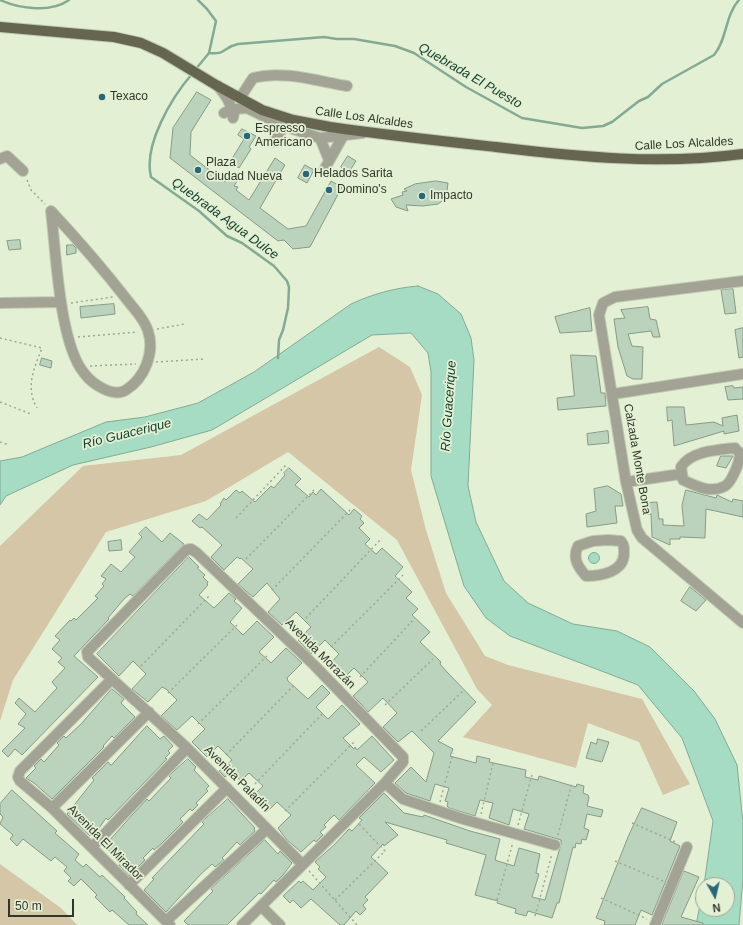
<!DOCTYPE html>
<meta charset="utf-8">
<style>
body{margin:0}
#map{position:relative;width:743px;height:925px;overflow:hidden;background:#e4f0d4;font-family:Helvetica,sans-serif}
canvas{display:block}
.north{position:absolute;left:695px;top:877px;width:40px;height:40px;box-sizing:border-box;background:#e4f0d4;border:1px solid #9ca690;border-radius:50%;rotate:172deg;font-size:11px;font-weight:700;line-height:16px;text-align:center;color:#31362b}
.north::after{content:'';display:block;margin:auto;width:14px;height:18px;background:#27667b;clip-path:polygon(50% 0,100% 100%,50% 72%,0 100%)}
.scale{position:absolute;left:8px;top:899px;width:66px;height:18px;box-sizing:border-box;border:2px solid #31362b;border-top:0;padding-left:5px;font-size:12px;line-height:14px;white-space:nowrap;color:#31362b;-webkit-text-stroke:3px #e4f0d4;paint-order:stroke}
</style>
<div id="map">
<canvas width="743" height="925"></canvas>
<div class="north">N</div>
<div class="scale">50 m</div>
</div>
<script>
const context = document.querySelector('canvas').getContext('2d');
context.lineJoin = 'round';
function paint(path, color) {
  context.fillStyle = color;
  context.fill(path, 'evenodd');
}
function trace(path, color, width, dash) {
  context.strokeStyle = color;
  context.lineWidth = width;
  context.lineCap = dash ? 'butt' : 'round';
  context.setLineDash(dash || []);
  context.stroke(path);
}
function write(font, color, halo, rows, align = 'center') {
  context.font = font + ' Helvetica,sans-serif';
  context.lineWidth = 3.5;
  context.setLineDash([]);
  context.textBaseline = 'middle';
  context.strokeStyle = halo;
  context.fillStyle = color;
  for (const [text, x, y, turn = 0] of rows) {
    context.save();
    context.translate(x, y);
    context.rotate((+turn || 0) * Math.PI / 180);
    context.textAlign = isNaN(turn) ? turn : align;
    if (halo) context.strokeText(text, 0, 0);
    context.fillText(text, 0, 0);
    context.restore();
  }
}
paint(new Path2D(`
 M379,347L410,367L422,395L411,470L426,530L446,593L485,656L508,665L642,699L690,784L663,795L639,742L588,723L576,768L463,737L492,705L477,689L397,540L288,452L206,501L106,532L13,680L0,721V546L83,466L181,455Z
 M0,864L61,908L77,925H0Z`), '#d4c6a7');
const water = new Path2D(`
 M418,286L438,294L461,314L471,338L474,360L468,486L476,522L504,581L528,603L573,624L617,631L650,647L694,691L715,719L737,765L743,823V878L739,925H696L703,890V909H727V885H704L713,821L682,738L638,685L510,636L486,618L464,586L431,476V372L428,353L411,333L372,335L212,430L151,447L73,465L6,496L0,505V461L22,457L106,422L145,417L198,403L254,372L351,304C373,294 394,288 418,286Z
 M588.5 558a5.5 5.5 0 1 1 11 0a5.5 5.5 0 1 1-11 0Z`);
paint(water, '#a5dcc3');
trace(water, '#82aa95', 1);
trace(new Path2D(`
 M0,0C20,9 51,13 69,0
 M209,53C227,55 223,47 238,44L324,37L337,39H354L395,46L414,53L466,87L522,118L582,128L603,126L612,122L639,101L648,97L662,84L714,55C727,40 725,15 739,0
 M195,70L209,53L216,21L207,9L198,0
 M192,74C172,97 143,145 151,177L199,211L227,236L242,243L274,266L287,281L289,287L288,308L283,330L279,340L278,358`), '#82aa95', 2.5);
const building = new Path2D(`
 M197,92L211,100L191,132L190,155L225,182L229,176L237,181L234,186L238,187L236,190L249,200L275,158L285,165L260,208L288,229L306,226L331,181L342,187L310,247L293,249L284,240L278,241L170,158L173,128Z
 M242,129L256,136L249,147L251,149L239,168L230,162L244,139L238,135Z
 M348,156L356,161L349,172L341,167Z
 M305,165L314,170L307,183L298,178Z
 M436,181L448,183L446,198L438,204L423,206L406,205L408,211L396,207L391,199L403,195L402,192L407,191L404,189L415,184Z
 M20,240L21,249L9,250L7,241Z
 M67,245H73L76,248V253L67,255Z
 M733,289L736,313L725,314L721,290Z
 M114,304L115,314L81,318L80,307Z
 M648,307L650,319L656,320L660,337H653L651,331L628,334L632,346L643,347L642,379H633L627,376L618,347L614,319L625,318L621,310Z
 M590,308L592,331L560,333L555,317Z
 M743,328V357L739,358L735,330Z
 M571,355L596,356L601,393H605L606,406L558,410L557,398L574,396Z
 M42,358L52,361L51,368L40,365Z
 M733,386L734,388L743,387V399L728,400L725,387Z
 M667,407H684L686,425L714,422L723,426L722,418L737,415L739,431L724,434V431L674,446L672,420L668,421Z
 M608,431L609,443L588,445L587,434Z
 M721,456H733L726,468L717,466Z
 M289,468L301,479L295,485L309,497L313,492L316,495L321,489L349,515L354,509L362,516L360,519L364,523L359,528L370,539L365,544L376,554L382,548L403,567L395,576L412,592L406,598L418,609L412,615L430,632L420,642L441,662L440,664L447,672L476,702L438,741L453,749L450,756L476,763L477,756L490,759L489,762L526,770L525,777L538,780L539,776L576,787L577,784L584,786L583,793L588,795L589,798L587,806L603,810L601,817L587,814L584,828L589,830L586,840L582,839L581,844L576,843L575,848L573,847L559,903H557L552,918L528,911L526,916L515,913L516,909L497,903L498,901L475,895L486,855L446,843L447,840L385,822L398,835L384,846L383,844L371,857L388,873L365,897L368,900L363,905L366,909L360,915L356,911L344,925H340L311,899L301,908L293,900L290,903L283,896L299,881L301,883L303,881L313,890L326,877L318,869L320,867L315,862L335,844L349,829L352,831L362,820L359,818L384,793L404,813L423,817L424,815L470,831L500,839L495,860L501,862L514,866L519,848L540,854L536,873L539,874L532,897L545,900L561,844V840L524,829L529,814L513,809L509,825L489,818L493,803L480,800L475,816L449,808L447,806L448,802L445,801L449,788L435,784L430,801L406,793L395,783L411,767L426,782L434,753L412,731L398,742L383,727L397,713L383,698L368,712L361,704L353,696L368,682L354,668L343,679L328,666L339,654L325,640L311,654L298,640L311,627L296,612L282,625L268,612L280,599L267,583L253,597L238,584L253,569L241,558L240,559L237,557L224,570L211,557L222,545L202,527L200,528L192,521L199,514L207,520L221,505L220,504L224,498L226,500L236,490L240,493L242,491L255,502L271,486L274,488L285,475L284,473Z
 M608,486L621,494L623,506H615L617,523L587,527L586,514L596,511L594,489Z
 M686,490L716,498L717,495L732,502L733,499L743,501V517L706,509L705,538L680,537V539H670V545L652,537L651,514L643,515L642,503L657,502L659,519H663V525L684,526L682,506Z
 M146,527L162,542L170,533L184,544L133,596L130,594L124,599L108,618L109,619L74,656L98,677L22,755L15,749L8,757L2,751L25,728L18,724L26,714L15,703L19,698L35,712L57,688L52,682L65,668L58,662L62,658L52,649L60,640L55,636L70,620L71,621L74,618L76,620L98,598L95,596L104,586L102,584L106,579L101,576L111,564L121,572L135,557L129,552L142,537L139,534Z
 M121,540L122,550L109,551L108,542Z
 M189,557L199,567L197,568L205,575L203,577L208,582L207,584L208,585L199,595L214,608L229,593L236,599L234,601L242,608L230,622L243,635L257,621L274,637L259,652L269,661L271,663L286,648L302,663L287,678L288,681L308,699L322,685L330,693L316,707L328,719L342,705L360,724L343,738L354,749L355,747L357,750L372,736L394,760L381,772L364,757L356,765L375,783L339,820L334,815L324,825L326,827L320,832L323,835L316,842L314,840L301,852L286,839L278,828L291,815L277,802L267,812L254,801L256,799L253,796L263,786L249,773L241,781L231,772L225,777L219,771L232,760L218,746L207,757L192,742L205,729L192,716L177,730L161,716L177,700L166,689L162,687L148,702L132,689L146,674L133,661L119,676L97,654Z
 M690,587L706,600L696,611L681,601Z
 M112,689L124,699L121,703L135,717L114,738L112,736L103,746L104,747L52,799L34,783L26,778L36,768L34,766L41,759L44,762L59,745L57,743L64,736L66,738L81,724Z
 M147,726L160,739L164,736L173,746L168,751L170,753L165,758L167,759L108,820L106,818L93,837L91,835L90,836L67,814L94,780L92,778L108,762L111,765Z
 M598,739L609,742L602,762L586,758L591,742L596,744Z
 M188,759L196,767L194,770L209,786L206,789L208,791L196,803L198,805L192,811L190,809L180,819L183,822L162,843L154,850L153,848L143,858L145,860L129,876L119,865L121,862L107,849L111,845L108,842L133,814L147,799L149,801L171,778L169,776Z
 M12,790L57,831L55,833L79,854L75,860L83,867L86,864L100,877L102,875L125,897L124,898L137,912L136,914L148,925H129L112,910L110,912L95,897L97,895L81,879L74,886L68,881L71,878L64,871L67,867L55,857L51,861L23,839L17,846L10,839L13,835L0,824L3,817L0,814V804Z
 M228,799L255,828L254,829L255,831L240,845L237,842L222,858L224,860L215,867L212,864L201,874L166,912L144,890L154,879L152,878L204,824L202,822Z
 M642,808L677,822L670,841L680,846L652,915L641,910L635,925H604L605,921L596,918L628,837Z
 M265,840L278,854L280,851L292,863L283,875L276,882L274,880L261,894L259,893L227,925H188L184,921L213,891L211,889Z
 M684,871L699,877L681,917L703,923V925H662Z`);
paint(building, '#bbd2bc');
trace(building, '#859b86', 1);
const minor = new Path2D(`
 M218,86C223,93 232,101 230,110L224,113
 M240,98L253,78C283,70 317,81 347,86
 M233,118L235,109L247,108L284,126L320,138L363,133
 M320,138L329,160
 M274,142L284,126
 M0,159L7,156L23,171
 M324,170L343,136
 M51,211C78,240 104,270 128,301C135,310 145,320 148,331C155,352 145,378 126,390C113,398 92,384 84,373C59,343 56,251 51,211Z
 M743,281L615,297L603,303L599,315L626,482L637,530L642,538L743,623
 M0,303L61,302
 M613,394L743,374
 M735,448C735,449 739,452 739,452C742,459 731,483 725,486C711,494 696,486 683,480L681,467C691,451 717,450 735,448Z
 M626,482L681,474
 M608,540L621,541C624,545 624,547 624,552C625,572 601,576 586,576C578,567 572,558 578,546L593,541Z
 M112,679L20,771L18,777L20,781L52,808L170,925
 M385,783L403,799L463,819L555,845
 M52,808L149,712
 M92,847L187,748
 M129,885L227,788
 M261,906L280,925
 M166,921L267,829
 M242,925L385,783L403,762V757L314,665L197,553L191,549L186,550L87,652L88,657L187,748L302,864
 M655,925L687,847`);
const major = new Path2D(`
 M0,27L114,37L141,43L163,53L216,85L262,110L293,120L330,127C385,135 441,141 496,147C580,157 659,165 743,154`);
trace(minor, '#c0cbb2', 12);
trace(major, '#c0cbb2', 12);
trace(new Path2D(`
 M27,180L31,190L45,204
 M71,303L113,297
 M157,329L185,324
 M78,337L138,332
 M0,338L42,348C34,369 25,387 37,408
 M156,362L204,359
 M90,366L136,364
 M0,402L31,414
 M0,442L9,445
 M236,518L286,465
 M246,559L314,490
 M272,590L352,508
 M306,618L382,538
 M331,647L403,575
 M141,666L209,596
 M360,677L415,618
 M168,693L237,625
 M385,705L433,659
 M198,724L267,656
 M421,731L464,690
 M226,755L295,684
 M255,784L322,714
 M440,802L453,753
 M285,811L355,741
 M481,814L493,763
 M632,823L678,843
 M518,825L532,775
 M558,835L572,783
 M615,861L663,881
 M309,871L357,925
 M601,898L647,919
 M335,900L385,851L358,823
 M497,900L513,842
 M535,916L552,854`), '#9ea892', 1.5, [2, 3]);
trace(minor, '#a2a295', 10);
trace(major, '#666650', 10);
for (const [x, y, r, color] of [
 [102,97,4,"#27667b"],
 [247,136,4,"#27667b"],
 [198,170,4,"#27667b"],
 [306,174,4,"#27667b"],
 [329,190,4,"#27667b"],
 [422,196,4,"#27667b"]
]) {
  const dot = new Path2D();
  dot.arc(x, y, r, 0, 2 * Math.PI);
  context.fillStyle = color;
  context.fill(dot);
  trace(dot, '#e4f0d4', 1.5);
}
write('12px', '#31362b', '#e4f0d4', [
 ["Texaco",110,97],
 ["Espresso",255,129],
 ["Americano",255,143],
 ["Plaza",206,163],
 ["Ciudad Nueva",206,177],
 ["Helados Sarita",314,174],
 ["Domino's",337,190],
 ["Impacto",430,196]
], 'left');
write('12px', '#31362b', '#e4f0d4', [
 ["Calle Los Alcaldes",364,118,8],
 ["Calle Los Alcaldes",684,144,-3],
 ["Calzada Monte Bona",637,459,80],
 ["Avenida Morazán",320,654,45],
 ["Avenida Paladín",237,779,45],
 ["Avenida El Mirador",105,843,45]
]);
write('italic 13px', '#103e2d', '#e4f0d4', [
 ["Quebrada El Puesto",470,76,30],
 ["Quebrada Agua Dulce",225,219,36],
 ["Río Guacerique",449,406,-86],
 ["Río Guacerique",127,434,-14]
]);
</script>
